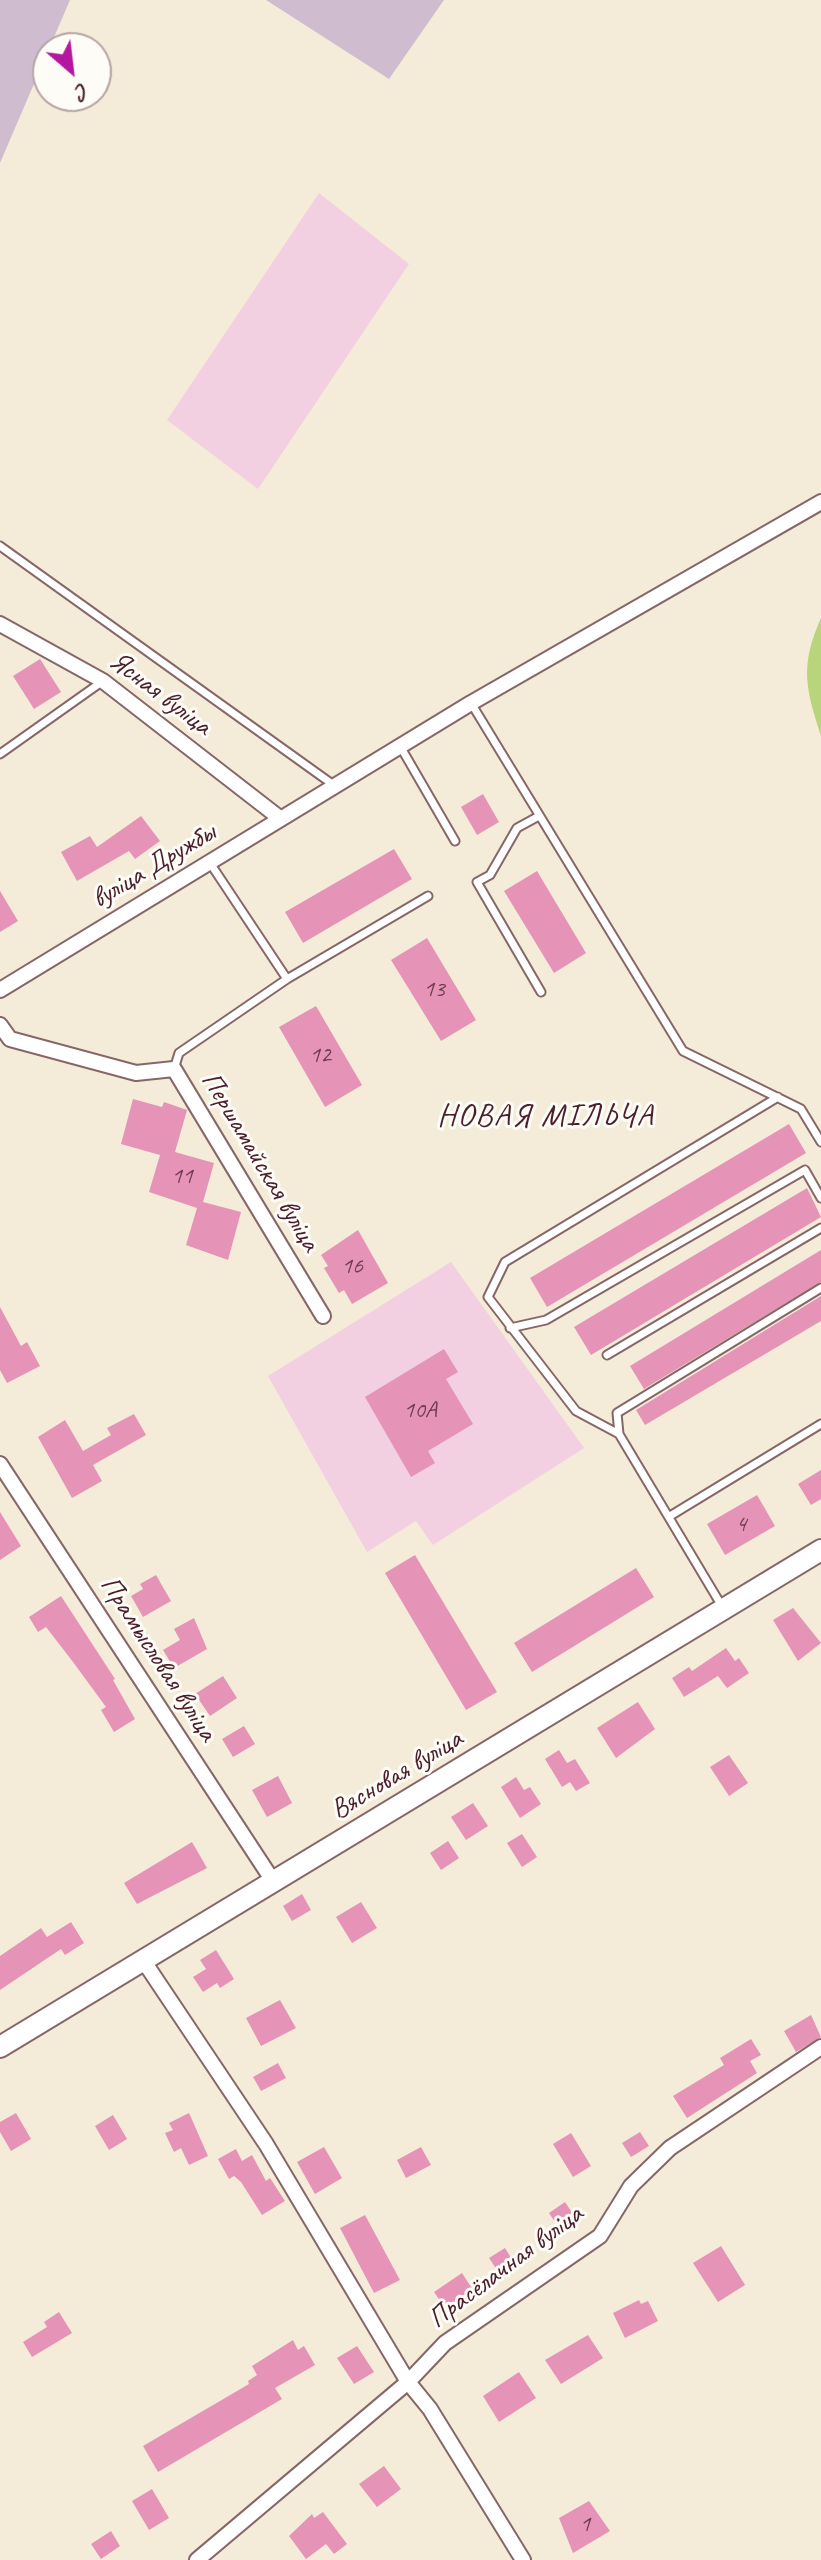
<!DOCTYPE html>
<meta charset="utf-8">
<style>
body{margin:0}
#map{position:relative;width:821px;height:2560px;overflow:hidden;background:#f4ecd8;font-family:Caveat,sans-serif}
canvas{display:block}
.north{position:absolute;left:32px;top:32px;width:80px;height:80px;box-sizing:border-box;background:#fdfcf7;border:2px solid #b5a4a5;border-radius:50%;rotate:152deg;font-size:22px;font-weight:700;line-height:32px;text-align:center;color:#4a1f2b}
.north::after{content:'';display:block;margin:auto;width:28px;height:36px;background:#b5179e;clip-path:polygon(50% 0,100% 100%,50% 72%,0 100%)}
</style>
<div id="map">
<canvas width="821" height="2560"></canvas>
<div class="north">С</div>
</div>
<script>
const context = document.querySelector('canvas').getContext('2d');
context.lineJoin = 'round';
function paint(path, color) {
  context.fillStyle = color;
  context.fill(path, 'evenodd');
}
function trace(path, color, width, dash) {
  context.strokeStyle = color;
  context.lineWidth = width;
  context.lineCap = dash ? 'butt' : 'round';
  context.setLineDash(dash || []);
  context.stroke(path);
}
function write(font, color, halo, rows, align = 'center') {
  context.font = font + ' Caveat,sans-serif';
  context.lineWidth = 6;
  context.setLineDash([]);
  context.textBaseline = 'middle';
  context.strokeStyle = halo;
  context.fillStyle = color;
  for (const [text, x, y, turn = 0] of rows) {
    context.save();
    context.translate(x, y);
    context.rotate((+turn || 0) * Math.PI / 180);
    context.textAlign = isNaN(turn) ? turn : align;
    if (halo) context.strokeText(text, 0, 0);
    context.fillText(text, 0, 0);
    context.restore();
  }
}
paint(new Path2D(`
 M319,193L409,264L258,489L167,420Z
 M451,1262L584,1448L433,1545L416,1521L367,1552L268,1376Z`), '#f2cfe1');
paint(new Path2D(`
 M0,0H70L0,163Z
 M266,0H444L389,79Z`), '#cfbdcf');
paint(new Path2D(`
 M821,618V736C805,688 800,665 821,618Z`), '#b9d57b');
paint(new Path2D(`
 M40,659L61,692L34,709L13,676Z
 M483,794L499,822L477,835L461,807Z
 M141,816L160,841L135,859L129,851L77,881L61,852L90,836L97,847Z
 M394,849L412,879L303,943L285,912Z
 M537,871L586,953L554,973L504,891Z
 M0,891L18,921L0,932Z
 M427,938L476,1020L441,1041L391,960Z
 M316,1006L362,1085L325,1107L279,1027Z
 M133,1099L162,1107L164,1102L187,1110L175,1152L214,1163L203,1202L241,1212L228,1260L186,1245L197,1208L149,1192L160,1155L121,1144Z
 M789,1124L806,1153L547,1307L530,1278Z
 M807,1188L821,1217L591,1355L574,1327Z
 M358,1230L388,1283L352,1304L344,1290L339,1293L324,1268L328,1266L321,1255Z
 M821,1250V1282L644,1389L630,1366Z
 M821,1296V1321L645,1425L636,1410Z
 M0,1307L21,1346L27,1342L40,1366L7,1383L0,1370Z
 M444,1349L458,1372L446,1379L473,1424L428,1451L435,1463L411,1477L365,1397Z
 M134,1414L146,1435L93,1465L102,1481L72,1498L38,1437L65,1420L83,1451L111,1435L107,1428Z
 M821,1470V1499L811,1505L798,1484Z
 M757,1495L775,1526L725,1555L707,1524Z
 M0,1512L21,1546L0,1560Z
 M415,1555L497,1692L466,1710L385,1573Z
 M636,1568L654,1597L532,1672L514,1643Z
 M156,1575L171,1601L143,1617L131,1596L143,1589L140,1584Z
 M61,1596L115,1679L113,1680L135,1719L114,1732L101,1710L106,1707L73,1662L46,1627L38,1632L29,1617Z
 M793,1608L821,1643L798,1661L773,1620Z
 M194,1618L207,1649L174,1668L163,1650L180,1640L174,1629Z
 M726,1648L735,1661L739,1658L749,1673L727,1688L718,1676L684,1697L672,1678L689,1667L692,1671Z
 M223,1676L237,1698L210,1716L195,1694Z
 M638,1702L655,1729L616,1758L597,1728Z
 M244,1726L255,1744L233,1757L222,1739Z
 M559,1750L567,1763L575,1759L590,1783L576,1791L570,1782L562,1787L545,1759Z
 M729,1755L748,1783L729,1796L710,1767Z
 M278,1776L292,1803L267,1817L252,1790Z
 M516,1777L524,1790L530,1787L541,1804L520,1818L501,1787Z
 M473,1803L488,1826L466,1840L451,1817Z
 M522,1834L537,1857L522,1867L507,1843Z
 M448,1841L459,1858L441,1870L430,1853Z
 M192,1842L207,1868L137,1904L124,1883Z
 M302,1894L311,1910L292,1921L283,1906Z
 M361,1902L377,1928L352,1943L336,1917Z
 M71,1922L84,1943L65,1955L61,1949L0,1990V1956L41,1928L47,1937Z
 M216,1950L234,1979L220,1988L217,1983L203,1992L193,1977L206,1969L200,1960Z
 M280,2000L296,2028L261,2046L246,2018Z
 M811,2015L821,2037L796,2052L784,2031Z
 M751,2039L761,2055L750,2061L757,2073L687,2118L673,2096L724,2065L720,2058Z
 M278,2063L286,2078L261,2091L253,2077Z
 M16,2113L31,2139L11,2151L0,2132V2122Z
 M189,2113L208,2156L189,2165L181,2148L174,2152L165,2133L173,2130L169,2123Z
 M113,2115L127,2139L109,2150L95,2126Z
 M640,2132L649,2146L631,2157L622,2143Z
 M571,2133L591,2166L573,2177L553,2144Z
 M324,2147L342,2178L315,2194L297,2162Z
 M421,2147L431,2165L406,2178L397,2160Z
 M236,2149L242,2161L252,2155L266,2181L270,2178L285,2201L262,2215L241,2182L234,2176L229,2179L218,2159Z
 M565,2202L579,2223L563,2234L549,2213Z
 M365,2215L400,2280L374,2293L340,2228Z
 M721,2246L745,2285L718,2302L693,2263Z
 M505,2248L516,2266L501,2276L489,2258Z
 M462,2273L475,2293L447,2311L434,2292Z
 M639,2300L641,2304L648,2301L658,2321L625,2338L613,2313Z
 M59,2312L72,2333L32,2357L23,2342L47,2327L44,2322Z
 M588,2335L603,2358L561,2384L545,2360Z
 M293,2340L298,2350L304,2346L315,2365L275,2388L282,2399L158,2472L143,2446L249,2384L248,2381L257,2375L252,2366Z
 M357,2346L374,2372L354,2384L337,2358Z
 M519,2372L536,2398L499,2422L483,2396Z
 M384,2466L401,2489L377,2507L359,2484Z
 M152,2489L169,2518L149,2530L132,2501Z
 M589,2501L610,2531L573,2553L559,2518Z
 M323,2512L347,2544L334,2554L326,2544L306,2559L289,2536L312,2514L314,2518Z
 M111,2531L120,2546L101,2559L91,2544Z`), '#e693b8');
const lane = new Path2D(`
 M0,546L335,786
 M471,703L683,1051L801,1109L821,1142
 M400,746L455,841
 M0,754L103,681
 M539,816L517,828L490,875L477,882L541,992
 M210,863L287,979L428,896
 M174,1069L179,1053L287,979
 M510,1328L546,1320L805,1170L821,1198
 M607,1355L821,1228
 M619,1434L617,1413L821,1288
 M670,1516L821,1424
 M723,1608L619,1434L576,1411L488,1297L505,1262L778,1097`);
const street = new Path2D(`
 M0,624L103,681L281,819
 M0,990L471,703L821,502
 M0,1025L10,1039L136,1073L174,1069L323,1316
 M0,1464L273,1881
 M143,1960L266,2144L408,2382L430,2409L523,2560
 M197,2560L408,2382L445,2343L600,2236L631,2186L670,2148L821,2047`);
const secondary = new Path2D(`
 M0,2047L821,1550`);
trace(lane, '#866768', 11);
trace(street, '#866768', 18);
trace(secondary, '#866768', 24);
trace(lane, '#fff', 7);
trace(street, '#fff', 14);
trace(secondary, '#fff', 20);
write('24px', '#713c4e', null, [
 ["13",434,990],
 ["12",320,1056],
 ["11",182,1177],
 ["16",352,1267],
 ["10А",420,1411],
 ["4",741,1525],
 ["1",585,2525]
]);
write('28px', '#4a1f2b', '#fdfcf7', [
 ["Ясная вуліца",160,694,37],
 ["вуліца Дружбы",154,866,-31],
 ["Першамайская вуліца",260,1162,59],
 ["Прамысловая вуліца",158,1659,57],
 ["Вясновая вуліца",397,1775,-31],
 ["Прасёлачная вуліца",506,2267,-37]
]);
context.letterSpacing = '2px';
write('32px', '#4a1f2b', '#fdfcf7', [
 ["НОВАЯ МІЛЬЧА",546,1117]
]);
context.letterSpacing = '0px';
</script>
